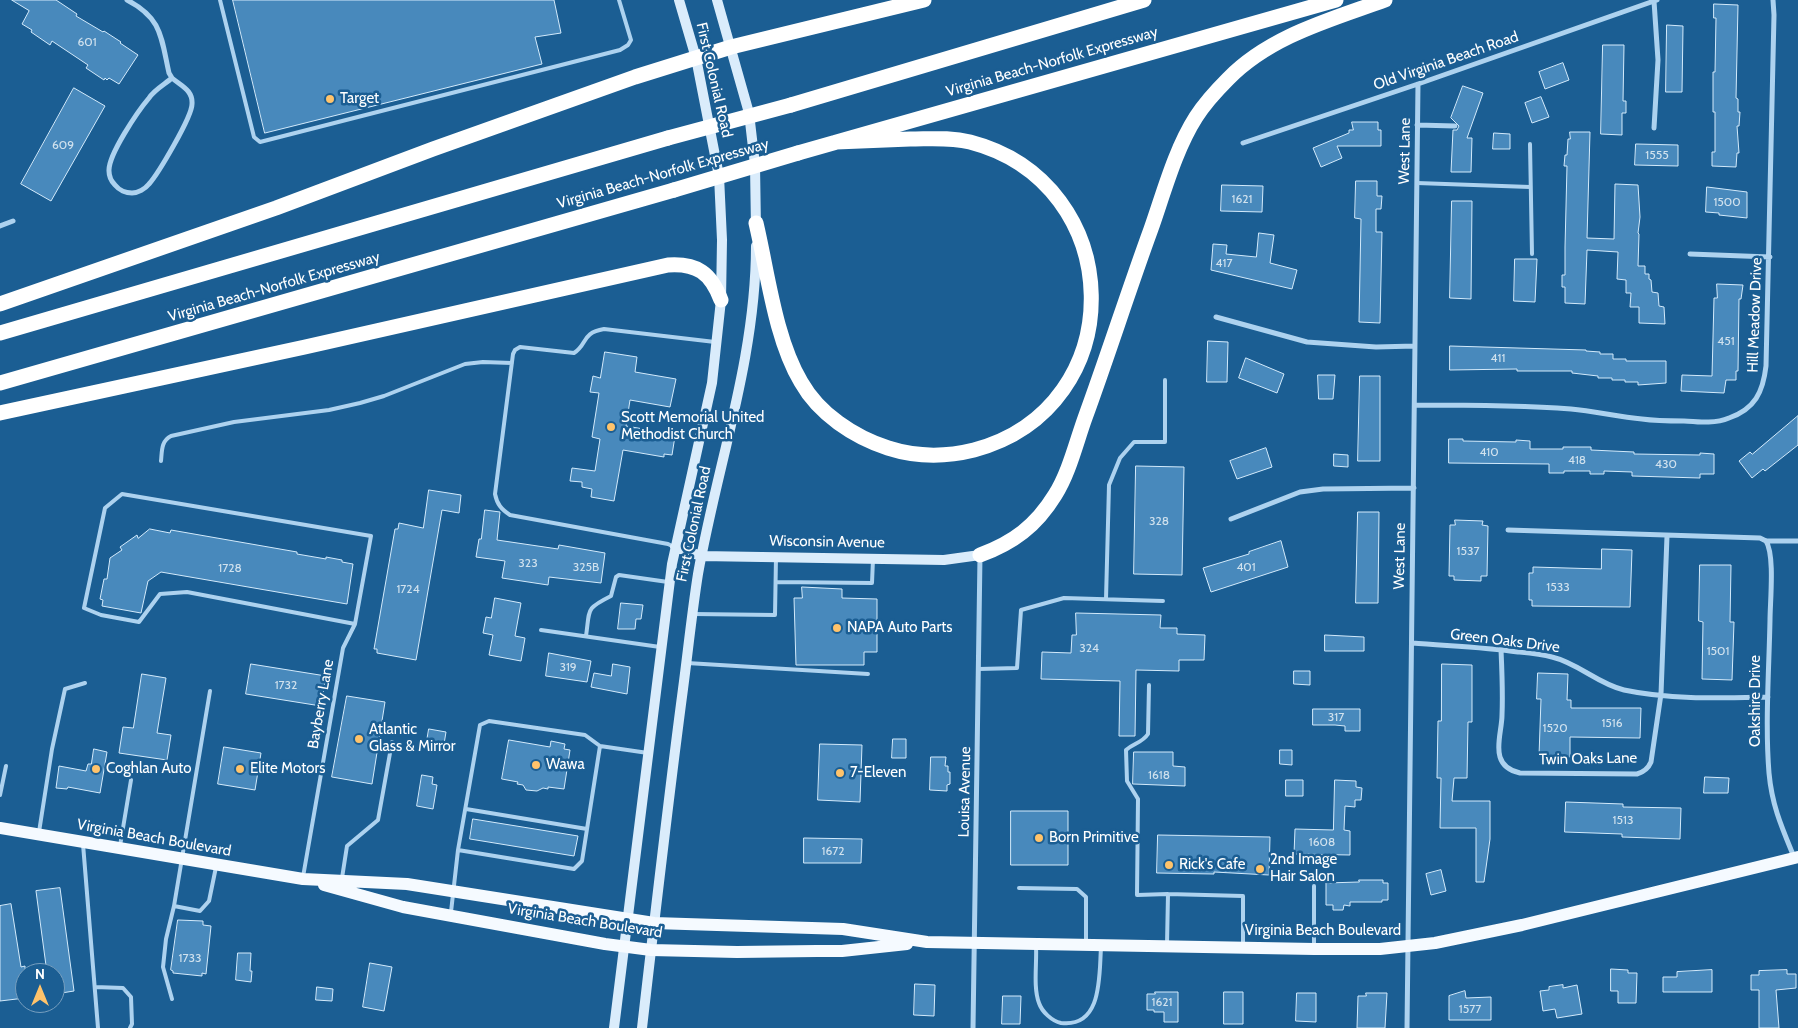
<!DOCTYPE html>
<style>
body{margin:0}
#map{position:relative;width:1798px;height:1028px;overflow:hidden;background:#1b5e93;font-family:Cabin,sans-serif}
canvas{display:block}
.north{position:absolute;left:15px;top:963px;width:50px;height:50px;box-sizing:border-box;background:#1b5e93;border:1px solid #769ebe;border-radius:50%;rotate:0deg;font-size:14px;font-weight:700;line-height:20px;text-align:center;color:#fff}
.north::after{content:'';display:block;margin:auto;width:18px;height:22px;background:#ffc36b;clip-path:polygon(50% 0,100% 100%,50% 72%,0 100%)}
</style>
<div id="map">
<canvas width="1798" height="1028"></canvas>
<div class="north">N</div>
</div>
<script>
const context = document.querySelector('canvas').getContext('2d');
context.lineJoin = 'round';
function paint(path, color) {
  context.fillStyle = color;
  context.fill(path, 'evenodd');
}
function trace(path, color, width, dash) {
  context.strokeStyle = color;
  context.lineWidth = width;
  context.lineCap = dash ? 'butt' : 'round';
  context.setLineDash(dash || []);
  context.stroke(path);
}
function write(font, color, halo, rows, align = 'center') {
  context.font = font + ' Cabin,sans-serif';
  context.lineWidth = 5;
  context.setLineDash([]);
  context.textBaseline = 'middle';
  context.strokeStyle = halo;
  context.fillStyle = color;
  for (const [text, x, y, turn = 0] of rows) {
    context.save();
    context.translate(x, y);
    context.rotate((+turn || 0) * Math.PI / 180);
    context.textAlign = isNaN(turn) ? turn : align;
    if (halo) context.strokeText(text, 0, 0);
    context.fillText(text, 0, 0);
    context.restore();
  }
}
const building = new Path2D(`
 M12,0H56L77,14L76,16L103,32L104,31L121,42L120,43L138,55L119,84L109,78L107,80L105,78L104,80L86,68L88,65L52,41L50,45L31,32L32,30L22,24L29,11Z
 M233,0H554L561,33L535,37L542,64L265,133Z
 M1714,4L1738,5L1736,98L1738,99V112H1740L1739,126H1737L1739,153H1737L1736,167L1712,166V152H1715V112H1713V72H1715L1716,18H1714Z
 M1667,25L1683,26L1682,92H1666Z
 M1603,45H1624L1623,101H1626V113H1622V135L1601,134Z
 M1563,63L1569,80L1545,89L1539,72Z
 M1463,86L1483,93L1467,138H1472L1471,172H1451L1453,130H1457L1459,126L1451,118Z
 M74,88L105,106L51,201L21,184Z
 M1541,97L1549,117L1532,123L1525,103Z
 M1352,122H1378V130H1381V146H1337L1342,158L1321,167L1313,148L1349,133V130H1353Z
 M1570,132H1590L1587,238L1614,239L1615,184L1638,185L1640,217L1638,233L1639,234L1638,266H1645V274H1649V279L1651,280L1652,292L1658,293L1659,306L1664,307L1665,324L1639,323V307H1630L1631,293H1626V280L1617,279L1618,252L1587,250L1585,304L1565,303V287H1562V275H1565V247L1567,166H1564L1565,155H1567L1568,139H1570Z
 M1494,133L1510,134V149H1493Z
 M1636,144L1678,145V166L1635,165Z
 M1356,181H1377V196H1382L1381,209H1376V232H1382L1380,323L1359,322L1361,219L1355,218Z
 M1222,185L1263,186L1262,212L1221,211Z
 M1707,187L1747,192V218L1719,215V213L1706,212Z
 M1452,201H1472L1471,299L1450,298Z
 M1259,233L1274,235L1270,263L1297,270L1292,289L1211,270L1213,244L1227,245L1226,254L1256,257Z
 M1515,259H1537L1535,302L1514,301Z
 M1717,284L1743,285L1741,299H1739L1738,371H1736V380H1726L1724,393L1681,391L1682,375L1712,376L1714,298H1717Z
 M1208,341L1228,342L1227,382H1207Z
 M1450,346L1586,350V351L1600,352V354H1613V359H1626V361H1666V383L1638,385V382H1625V380H1612V378H1598V376L1572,373V371H1517V369L1450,370Z
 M605,352L637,357L635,372L676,379L670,407L630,400L626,426L667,433V435L675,436L672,455L664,454V457L623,450L614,501L591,497L592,489L582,487V482L570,481L572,468L595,471L600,439L592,437L599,393L590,392L593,376L600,378Z
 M1246,358L1284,374L1277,393L1239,378Z
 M1318,375H1335L1333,399H1319Z
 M1360,376H1380V461H1358Z
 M1798,416V445L1765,471L1763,469L1752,478L1739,461L1750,452L1752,454Z
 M1449,439H1463V441L1516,442V440L1530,441V449H1563V447H1591V450L1634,452V454L1700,455V453L1714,454V474H1700V478L1632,476V472L1604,471V474H1590V471H1564V473H1549V464L1449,463Z
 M1266,448L1272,467L1237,479L1230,461Z
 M1334,454L1348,455V467L1334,466Z
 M1136,466L1184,467L1182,575L1134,574Z
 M429,490L461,495L459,513L442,510L416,660L377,653V649H374L395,529H398L399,523L423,528Z
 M485,510L500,512L497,540L558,549L559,545L605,553L601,583L549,577L548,585L502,578L505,561L476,557L479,539H481Z
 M1358,512H1379L1378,603H1356Z
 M1455,520L1483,521L1482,525L1488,526L1487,576H1481V581L1454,580V576H1449L1450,525H1455Z
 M150,529L170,533L171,530L297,552V554L326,559V557L342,560V562L353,564L347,604L161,572L148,581L141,613L102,606L103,600L100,599L104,579H107L110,558L122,550L120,547L137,535L138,538Z
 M1281,541L1288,567L1211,592L1203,568L1249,554V552Z
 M1602,549L1632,550L1630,607L1532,606V600H1529V573H1533V567L1601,569Z
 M1700,565H1731L1730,622H1734L1732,680L1702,679L1703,622L1699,621Z
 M802,587L842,589V598L877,599V652H864V665H796L794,598H802Z
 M495,598L521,603L515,636L525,638L521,661L489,655L493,635L483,633L486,617L491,618Z
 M621,603L643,605L641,619H636L635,629H618Z
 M1076,613L1161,615L1160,628H1177V634L1205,635L1204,660H1179V671L1136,670L1135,736H1119L1120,681L1041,679L1042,652L1071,653L1072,635H1076Z
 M1325,635L1364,637V651H1325Z
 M549,653L591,661L587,682L546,676Z
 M251,664L326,676L321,706L246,694Z
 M613,664L630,667L627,694L591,687L594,673L611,676Z
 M1442,664L1472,665V722H1468L1467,778H1454L1452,801H1490V839L1484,882H1476V828H1440L1441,778H1437L1438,721H1441Z
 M1294,671H1310V685L1294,684Z
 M1538,673L1568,674L1567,700H1571V708H1641L1640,738L1570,737V757L1539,756L1541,699H1537Z
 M142,674L166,678L157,733L171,735L167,760L119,753L123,727L133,728Z
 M347,696L385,702L372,784L332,777Z
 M1313,709H1360V731H1345V726L1335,725H1313Z
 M429,729L446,732L443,750L426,747Z
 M893,739H906V758H892Z
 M509,740L550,747L551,741L565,744L564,749L570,750L564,789L548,787V789L543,788L537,791L526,790L523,785L517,784L518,782L502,779Z
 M820,744L862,745L860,802L818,800Z
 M224,747L261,753L255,790L218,784Z
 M94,749L107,752L100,793L68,787L67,789L56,788L59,766L86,771L88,764H91Z
 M1280,750H1292V765L1280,764Z
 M1134,752H1173V766L1185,767V786L1133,784Z
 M931,757H946L945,766H948V772H950V784L947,785V791L930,790Z
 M422,775L433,777L432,784L437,785L433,809L417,806Z
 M1705,777L1729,778L1728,793H1704Z
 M1286,780H1303V796H1286Z
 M1335,780L1356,781V787L1362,788L1361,800H1355V807L1345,806L1344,830L1350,831V855L1294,854L1295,829L1333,830Z
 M1566,802L1623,804V807L1681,808L1680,839L1622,837V834L1565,832Z
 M1011,811H1068V865H1011Z
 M473,819L578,836L574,856L470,839Z
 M1158,835L1270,837L1269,875L1214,872V874L1157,873Z
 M804,838L862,839L861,863H804Z
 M1441,870L1446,891L1431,895L1426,874Z
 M1359,880H1383V883H1388V900H1382V902H1350V906L1344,905L1343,910H1333V905H1326V883L1359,882Z
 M60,888L74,991L55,994V973H47L36,891Z
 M11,904L21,967L25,966V998L0,1001V906Z
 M178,920L203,921V925L211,926L206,974L202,973V976L173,973V971L171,970Z
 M238,953H251L250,971H252L251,982L236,980Z
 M370,963L392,967L384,1011L363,1007Z
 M1611,969L1628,970V973H1637L1636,1003H1618V991H1611Z
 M1712,970V992H1663V977H1677V972Z
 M1787,970V974H1796V988L1776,990L1779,1028H1759V990H1751V975H1759V971Z
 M915,984L935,985L934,1016L914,1015Z
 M1563,985V988L1577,985L1582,1014L1557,1018L1555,1009L1543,1011L1540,991L1549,990V987Z
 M317,987L333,989L332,1001L316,1000Z
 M1465,991L1466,998L1491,997V1020H1449V996Z
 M1155,992H1178V1022H1164V1012H1154V1010H1147V994H1155Z
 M1224,992H1243V1024H1224Z
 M1297,993H1316V1022L1296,1021Z
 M1366,993H1387L1385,1028H1357L1358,996H1366Z
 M1003,996H1021L1020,1024H1002Z`);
paint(building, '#4889bc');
trace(building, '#d3eafb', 1);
trace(new Path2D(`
 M220,0L254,137L260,142L620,50L628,45L631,40L619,0
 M1530,144L1532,254
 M1417,183L1530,187
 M161,461C162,451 161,441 171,436L234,422L329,410L360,403L384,396L465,364L483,362L512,363
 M674,547L668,544L510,515C501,509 497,504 495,494L513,354L515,350L520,347L574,353C588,344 581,333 604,329L715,342
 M776,582L872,583L873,559
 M1106,599L1109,485L1120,458L1134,442H1165V380
 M693,614L775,615L776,557
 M541,630L660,647
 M586,636C590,609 585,609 611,596L616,577L619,575L668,582
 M687,663L868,674
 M979,669L1017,668L1021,610L1064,598L1163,601
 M1149,685L1148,734C1142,743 1134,743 1126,750L1127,781L1138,799L1137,895L1168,894
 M0,795L6,766
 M466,809L587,829
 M39,832L52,749L65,689L85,683
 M83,844L98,1028
 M120,846L131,780
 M458,850L574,869L582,861L600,746
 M303,877L343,648L355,624L371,536L122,494L105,508L84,608L101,615L139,622L160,594L187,592L355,624
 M342,878L347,846L378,820L392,742
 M1314,886V947
 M1019,888L1077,889L1086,897V943
 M174,906L200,911L209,901L216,867
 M451,912L458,850L480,725L489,721L585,735L600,746L648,753
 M1167,945L1168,894L1243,896V945
 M1036,946C1037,964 1033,987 1039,1003C1042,1012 1052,1021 1061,1023C1103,1028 1099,974 1101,948
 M95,987L123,988L131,997L132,1024L130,1028
 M172,999L163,967L166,939L174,906L210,691`), '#add2ef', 4);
trace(new Path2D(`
 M127,0C162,18 161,37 169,73L172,78
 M1654,1L1658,60L1654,128
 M172,78C181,86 193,90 192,104C192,117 158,174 149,184C145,189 138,193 132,193C126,193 119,190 115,185C111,181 109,177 109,171C108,155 138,111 149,98C154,90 165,84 172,78Z
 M1417,125L1455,126
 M1243,143L1418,84L1657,0
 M0,226L13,221
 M1690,254L1770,257
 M1216,317L1307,342L1376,347L1415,346
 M1415,405C1467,405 1519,405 1571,409C1595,411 1618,417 1642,419C1656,421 1670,421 1684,421C1698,422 1715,424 1729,418C1755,409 1763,392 1766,366L1774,15L1773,0
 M1231,519L1300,492L1323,489L1414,488
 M1508,530L1760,538L1766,541H1798
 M1766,541C1775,555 1770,602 1770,620C1769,670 1765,724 1769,773C1772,806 1782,828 1794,857
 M1412,643C1448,646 1483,647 1518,652C1529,653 1541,654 1552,657C1578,663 1598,684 1624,690C1671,700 1721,698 1768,697
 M1501,650C1502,672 1503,693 1502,715C1502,728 1496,745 1500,757C1503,767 1511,771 1520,773L1637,774C1644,772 1648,769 1651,762L1661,694L1667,536
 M973,1028L980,556
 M1407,1028L1418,84`), '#add2ef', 5);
trace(new Path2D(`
 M717,0L749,113L755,165L756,229
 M675,547L701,556L944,560L980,555
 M614,1028L672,564L712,383L721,300L722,240L719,176L696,58L679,0
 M642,1028C655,915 668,802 683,689C688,651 692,612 698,574C717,466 756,358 756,246`), '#daecfb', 10);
trace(new Path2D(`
 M0,828L303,879L407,884L654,923L843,929L927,942L1314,949H1380L1435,943L1522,925L1798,857
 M324,885L403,907L605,944L651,950L737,952L817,951H842L907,944`), '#f5faff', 12);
trace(new Path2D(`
 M791,105L1144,0
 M798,153L1336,0
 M756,223C768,274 775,338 801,382C819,414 854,437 888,448C916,457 946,457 974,450C1134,407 1128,183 970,142C950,137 930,139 910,139C885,140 860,141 836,142
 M0,304L276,208L433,149L635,77L731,47L924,0
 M0,333L668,138
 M0,383L674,190
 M0,413L305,347L668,265C697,263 711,273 721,300
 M980,555C1013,543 1036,526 1055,495C1069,473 1076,443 1085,418C1108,355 1128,292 1151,229C1164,192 1175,150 1196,117C1205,103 1216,91 1228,79C1270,36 1330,20 1385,0`), '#fff', 15);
trace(new Path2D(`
 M668,138L791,105
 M674,190L798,153`), '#fff', 15);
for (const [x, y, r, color] of [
 [330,99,5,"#ffc36b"],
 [611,427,5,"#ffc36b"],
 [837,628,5,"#ffc36b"],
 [359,739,5,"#ffc36b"],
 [536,765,5,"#ffc36b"],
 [96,769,5,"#ffc36b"],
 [240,769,5,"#ffc36b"],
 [840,773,5,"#ffc36b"],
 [1039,838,5,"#ffc36b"],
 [1169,865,5,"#ffc36b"],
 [1260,869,5,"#ffc36b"]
]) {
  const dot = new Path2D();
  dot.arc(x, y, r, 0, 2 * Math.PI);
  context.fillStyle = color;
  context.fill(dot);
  trace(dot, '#1b5e93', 2);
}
write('12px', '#d1e2ee', null, [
 ["601",87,42],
 ["609",63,145],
 ["1555",1657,155],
 ["1621",1242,199],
 ["1500",1727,202],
 ["417",1224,263],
 ["451",1726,341],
 ["411",1498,358],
 ["410",1489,452],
 ["418",1577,460],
 ["430",1666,464],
 ["328",1159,521],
 ["1537",1468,551],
 ["323",528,563],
 ["325B",586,567],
 ["401",1246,567],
 ["1728",230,568],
 ["1533",1558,587],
 ["1724",408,589],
 ["324",1089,648],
 ["1501",1718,651],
 ["319",568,667],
 ["1732",286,685],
 ["317",1336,717],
 ["1516",1612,723],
 ["1520",1555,728],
 ["1618",1159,775],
 ["1513",1623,820],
 ["1608",1322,842],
 ["1672",833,851],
 ["1733",190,958],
 ["1621",1162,1002],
 ["1577",1470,1009]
]);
write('15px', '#fff', '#1b5e93', [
 ["Old Virginia Beach Road",1446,61,-19],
 ["Virginia Beach-Norfolk Expressway",1052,62,-16],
 ["First Colonial Road",714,80,77],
 ["West Lane",1405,151,-89],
 ["Virginia Beach-Norfolk Expressway",663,174,-16],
 ["Virginia Beach-Norfolk Expressway",274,287,-16],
 ["Hill Meadow Drive",1755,315,-88],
 ["First Colonial Road",694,524,-78],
 ["Wisconsin Avenue",827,542,1],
 ["West Lane",1400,556,-89],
 ["Green Oaks Drive",1505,641,7],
 ["Oakshire Drive",1756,701,-90],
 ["Bayberry Lane",321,704,-80],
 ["Twin Oaks Lane",1588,759,-1],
 ["Louisa Avenue",965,792,-89],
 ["Virginia Beach Boulevard",154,838,10],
 ["Virginia Beach Boulevard",585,921,9],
 ["Virginia Beach Boulevard",1323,931]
]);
write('15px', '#fff', '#1b5e93', [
 ["Target",340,99],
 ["Scott Memorial United",621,418],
 ["Methodist Church",621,435],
 ["NAPA Auto Parts",847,628],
 ["Atlantic",369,730],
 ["Glass & Mirror",369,747],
 ["Wawa",546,765],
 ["Coghlan Auto",106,769],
 ["Elite Motors",250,769],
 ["7-Eleven",850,773],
 ["Born Primitive",1049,838],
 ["2nd Image",1270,860],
 ["Hair Salon",1270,877],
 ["Rick's Cafe",1179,865]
], 'left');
</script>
